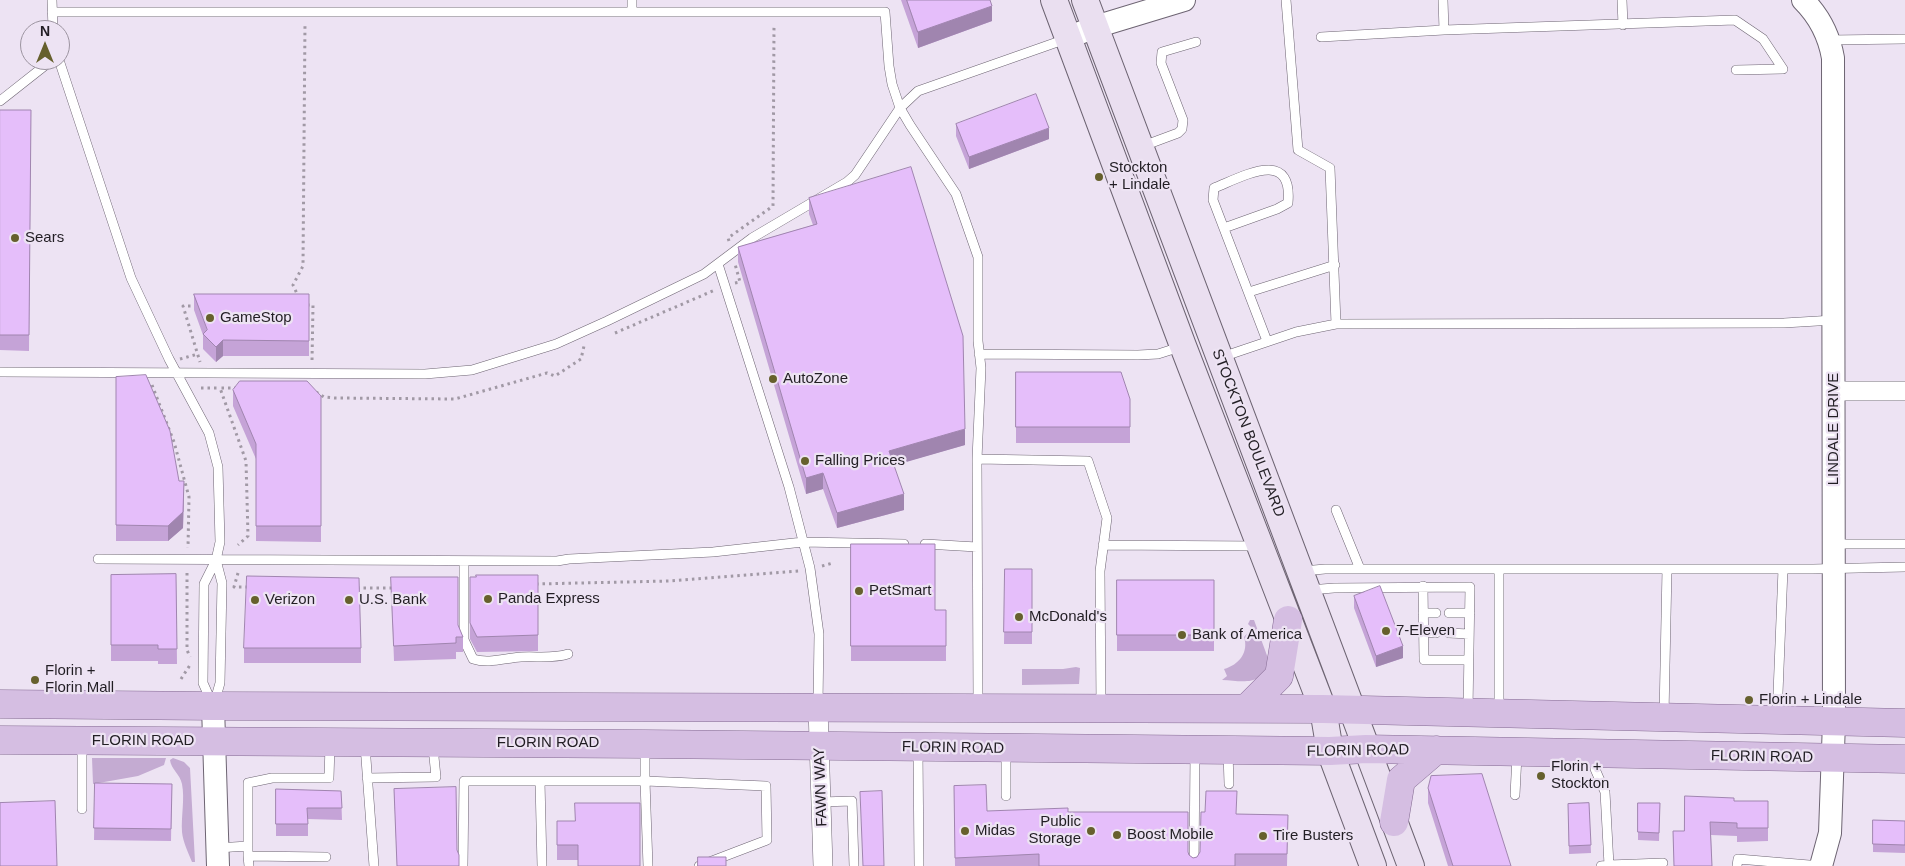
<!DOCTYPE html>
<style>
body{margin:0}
#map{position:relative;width:1905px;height:866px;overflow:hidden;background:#ede3f3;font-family:Helvetica,sans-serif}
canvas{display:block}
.north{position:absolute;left:20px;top:20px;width:50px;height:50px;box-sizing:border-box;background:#ede3f3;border:1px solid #9c94a0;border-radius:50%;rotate:0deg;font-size:14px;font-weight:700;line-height:20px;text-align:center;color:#221e24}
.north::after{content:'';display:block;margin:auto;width:18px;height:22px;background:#66602d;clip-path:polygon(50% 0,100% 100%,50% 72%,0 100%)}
</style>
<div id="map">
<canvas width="1905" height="866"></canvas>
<div class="north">N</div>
</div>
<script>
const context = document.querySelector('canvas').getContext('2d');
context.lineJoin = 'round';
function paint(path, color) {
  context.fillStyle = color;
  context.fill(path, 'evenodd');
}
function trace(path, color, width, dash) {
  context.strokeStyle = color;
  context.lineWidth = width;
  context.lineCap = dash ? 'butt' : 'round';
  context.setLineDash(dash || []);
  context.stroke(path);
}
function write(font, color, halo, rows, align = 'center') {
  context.font = font + ' Helvetica,sans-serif';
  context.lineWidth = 4.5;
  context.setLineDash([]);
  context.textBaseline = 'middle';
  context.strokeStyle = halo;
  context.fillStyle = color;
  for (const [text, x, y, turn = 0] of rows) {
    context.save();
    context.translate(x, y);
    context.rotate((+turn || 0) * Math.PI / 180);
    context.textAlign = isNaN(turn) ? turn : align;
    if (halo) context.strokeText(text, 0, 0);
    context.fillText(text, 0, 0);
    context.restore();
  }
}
paint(new Path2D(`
 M1250,620H1254L1269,661C1262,687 1243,681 1222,680L1227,676L1224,669C1239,665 1249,652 1244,637L1252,628L1248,624Z
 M1076,667L1080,668L1079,684L1022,685V669H1063Z
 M92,758H166L164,765L138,776L93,784Z
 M173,758L184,762L190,768L195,862H192C188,852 183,842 182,832C181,816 185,799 182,784C180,774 171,769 170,760Z`), '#c4abd2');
const service = new Path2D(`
 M52,0L53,30
 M1286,0L1298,150L1330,168L1336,324
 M1443,0L1444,30
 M1622,0L1623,25
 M52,12H885L889,66L892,84L900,108L910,125L956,194L978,257V341L981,368L977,459L978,704
 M632,12V0
 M1321,37L1444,30L1735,20L1763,39L1783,69
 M1830,40L1905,39
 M59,60L131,278L169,359L209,433L218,467L220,542L216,560L204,584L203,683L211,701
 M1736,70L1783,69
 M0,101L52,60
 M1143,146L1178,133L1182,129L1183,120L1161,63L1162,52L1196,42
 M1224,228L1277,209L1288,203C1293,147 1242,177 1214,188L1213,200L1267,341
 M718,264L789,487L810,568L819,634L818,705
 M1249,292L1335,265
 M979,354L1138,355L1158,354L1180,347
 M1222,357L1296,332L1336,324L1784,323L1834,320
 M0,372L425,374L472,370L556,344L607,321L704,274L752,238L847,182L855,175L900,108L918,91L1066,39
 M977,459L1088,461L1107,518L1100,571L1101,707
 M1336,510L1360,569
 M925,544L977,547
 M1834,544H1905
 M1103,545L1258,546
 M98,559L557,561L569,559L713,552L803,542L904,544
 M464,561V640L473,659C489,664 505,658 521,657C537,656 552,659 568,654
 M1303,571L1325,569H1813L1905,567
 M1423,586L1424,660H1468
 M1309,590L1334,588L1470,587L1468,710
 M1423,613H1436
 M1449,613H1470
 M1424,632L1436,633
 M1449,633L1469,634
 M214,704L220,683L222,583L216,560
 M1499,712V569
 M1664,715L1667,569
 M1777,718L1783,569
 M82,743V809
 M365,745L374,866
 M918,750L919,866
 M1006,751V796
 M1228,752L1229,784
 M1594,756L1595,769L1605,792L1609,865L1601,866
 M367,778L436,777L433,747
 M540,781L542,866
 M1515,795L1517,755
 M821,802L852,801L854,866
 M217,848L248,846
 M248,856V783L272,778H329L330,745
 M1609,865L1663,863
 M249,866L248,856L326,857
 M463,866L464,781H645V747
 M648,866L645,781L766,786L767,840L699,866
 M1194,866L1195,753
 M1737,866L1738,859L1821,866`);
const minor = new Path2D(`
 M1834,391H1905
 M818,708L823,866`);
const tertiary = new Path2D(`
 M1803,0C1820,17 1829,35 1833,58L1834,722L1830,833L1821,866
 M1067,38L1095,27L1184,0
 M213,706L218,866`);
const secondary = new Path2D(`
 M1054,0L1183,346L1323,709L1330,751L1373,866
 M1085,0L1411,866`);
const primary = new Path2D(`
 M0,704L213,706L1323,709L1905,723
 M1246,709L1279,676L1288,620
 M0,740L645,744L1330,751L1366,749L1905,759
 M1394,822L1401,780L1436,750`);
trace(service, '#6d6472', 10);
trace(minor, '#6d6472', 20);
trace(tertiary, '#6d6472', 24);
trace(secondary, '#6d6472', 28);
trace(primary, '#846a92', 29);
trace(new Path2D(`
 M729,241L728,238L773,206L774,24
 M735,283L740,282L735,264
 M299,298L293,285L303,266L305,23
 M307,305H313L312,361H311
 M197,306H183L200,362
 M615,333L715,290
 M180,359L198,354
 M152,385L174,442L189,497L188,548
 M201,388H220
 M237,388H220L246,461L248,536L238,545
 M316,392L324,397L335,398L455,399L547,373L555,376L581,359L584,346
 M822,566L833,563
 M187,573V650L190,657
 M238,573L234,587H251
 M536,584L669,581L799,571
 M357,588H394
 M181,679L190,665`), '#a199a5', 3, [2.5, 4]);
trace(service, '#fff', 9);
trace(minor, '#fff', 19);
trace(tertiary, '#fff', 22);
trace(secondary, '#eadff0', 26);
trace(primary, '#d5bee2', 28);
paint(new Path2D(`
 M901,0H990L992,21L918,48Z
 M0,110H31L29,351L0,350Z
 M956,124L1049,139L969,169L956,136Z
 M809,198L965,445L894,465L904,510L837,528L823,489L806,494L738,262V247L813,225L809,214Z
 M194,294H309V356H223L216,362L203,349V335L194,310Z
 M1016,372L1130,399V443H1016Z
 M116,377L179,481L184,496L183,528L168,541H116Z
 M233,390L321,396V542L256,541V459L233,406Z
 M851,544L935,610H946V661H851Z
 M1005,569H1032V644H1004Z
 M176,574L177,664H158V661H111V575Z
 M538,575V651L477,652L470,639V577Z
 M391,577L458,625L463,637V652H456V659L394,661Z
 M1117,580H1214V651H1117Z
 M1354,596L1403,658L1376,667L1354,608Z
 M244,648H361V663H244Z
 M95,783L172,784L171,841L94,840Z
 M954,786L987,811L1068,812L1188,852L1189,855L1193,858L1197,857L1236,814L1288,815L1287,866H955Z
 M1428,788L1511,866H1448L1428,803Z
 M276,789L341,791L342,820L308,819V836H276Z
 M394,789L457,850L459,866H397Z
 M1734,801H1768V841L1737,842V836L1711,835L1712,866H1674L1673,831H1684Z
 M640,803L578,860H557V821H575Z
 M1589,803L1591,853L1569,854L1568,804Z
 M1638,803H1660L1659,841L1638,840Z
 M1873,820L1905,821V853L1873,852Z`), '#c5a3d7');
paint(new Path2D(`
 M992,6V21L918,48V32Z
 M1049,128V139L969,169V157Z
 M223,340V356L216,362V347Z
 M965,429V445L889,467V451Z
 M823,473V489L806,494V478Z
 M184,481L183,528L168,541V526Z
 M904,494V510L837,528V513Z
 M1403,646V658L1376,667V656Z`), '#a085af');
const building = new Path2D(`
 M907,0H990L992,6L918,32Z
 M1036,94L1049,128L969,157L956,124Z
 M0,110H31L29,335H0Z
 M911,167L963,336L965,429L889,451L904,494L837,513L823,473L806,478L738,247L817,224L809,198Z
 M194,294H309V341L223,340L216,347L203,334L207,330Z
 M1016,372H1121L1130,399V427H1016Z
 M146,375L170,431L179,481H184L183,512L168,526L116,525V377Z
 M240,381H307L321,396V526H256V444L233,390Z
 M851,544H935V610H946V646H851Z
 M1005,569H1032V632H1004Z
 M176,574L177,649H158V645H111V575Z
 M476,575H538V635L477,637L470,623V577H476Z
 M247,576L359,578L361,648H244Z
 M391,577H458V625L463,637H456V643L394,646Z
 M1117,580H1214V635H1117Z
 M1380,586L1403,646L1376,656L1354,596Z
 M1482,774L1511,866H1453L1428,788L1431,776Z
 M95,783L172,784L171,829L94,828Z
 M986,785L987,811L1068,808V812H1188V852L1189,855L1193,858L1197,857L1200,852L1201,812H1205L1206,791H1237L1236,814L1288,815L1287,854H1235V866H1039V854L955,858L954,786Z
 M456,787L457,850L459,855V866H397L394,789Z
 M276,789L341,791L342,808H307L308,824H276Z
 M882,791L884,866H863L860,792Z
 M1685,796L1734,798V801H1768V828H1737V823L1710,822L1712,866H1674L1673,831H1684Z
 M55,801L57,866H0V803Z
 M575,803H640V866H578V845H557V821H575Z
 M1589,803L1591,845L1569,846L1568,804Z
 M1638,803H1660L1659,833L1638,832Z
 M1873,820L1905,821V845L1873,844Z
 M698,857H726V866H698Z`);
paint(building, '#e5befa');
trace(building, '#a085af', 1);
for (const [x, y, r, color] of [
 [1099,177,5,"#66602d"],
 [15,238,5,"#66602d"],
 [210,318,5,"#66602d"],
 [773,379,5,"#66602d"],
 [805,461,5,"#66602d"],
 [859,591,5,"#66602d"],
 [488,599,5,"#66602d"],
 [255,600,5,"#66602d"],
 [349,600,5,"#66602d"],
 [1019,617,5,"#66602d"],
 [1386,631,5,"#66602d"],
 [1182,635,5,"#66602d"],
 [35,680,5,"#66602d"],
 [1749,700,5,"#66602d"],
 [1541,776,5,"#66602d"],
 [965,831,5,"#66602d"],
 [1091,831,5,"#66602d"],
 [1117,835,5,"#66602d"],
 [1263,836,5,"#66602d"]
]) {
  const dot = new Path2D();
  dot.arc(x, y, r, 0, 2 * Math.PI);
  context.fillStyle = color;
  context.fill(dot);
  trace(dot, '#ede3f3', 2);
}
write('15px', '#221e24', '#ede3f3', [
 ["Stockton",1109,168],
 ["+ Lindale",1109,185],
 ["Sears",25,238],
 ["GameStop",220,318],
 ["AutoZone",783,379],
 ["Falling Prices",815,461],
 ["PetSmart",869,591],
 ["Panda Express",498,599],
 ["Verizon",265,600],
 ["U.S. Bank",359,600],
 ["McDonald's",1029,617],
 ["7-Eleven",1396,631],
 ["Bank of America",1192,635],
 ["Florin +",45,671],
 ["Florin Mall",45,688],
 ["Florin + Lindale",1759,700],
 ["Florin +",1551,767],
 ["Stockton",1551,784],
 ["Public",1081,822,"right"],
 ["Storage",1081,839,"right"],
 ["Midas",975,831],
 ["Boost Mobile",1127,835],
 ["Tire Busters",1273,836]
], 'left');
write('15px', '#221e24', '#ede3f3', [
 ["LINDALE DRIVE",1834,429,-90],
 ["STOCKTON BOULEVARD",1248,433,69],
 ["FLORIN ROAD",143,741],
 ["FLORIN ROAD",548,743],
 ["FLORIN ROAD",953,748,1],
 ["FLORIN ROAD",1358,751,-1],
 ["FLORIN ROAD",1762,757,1],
 ["FAWN WAY",821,787,-92]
]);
</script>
